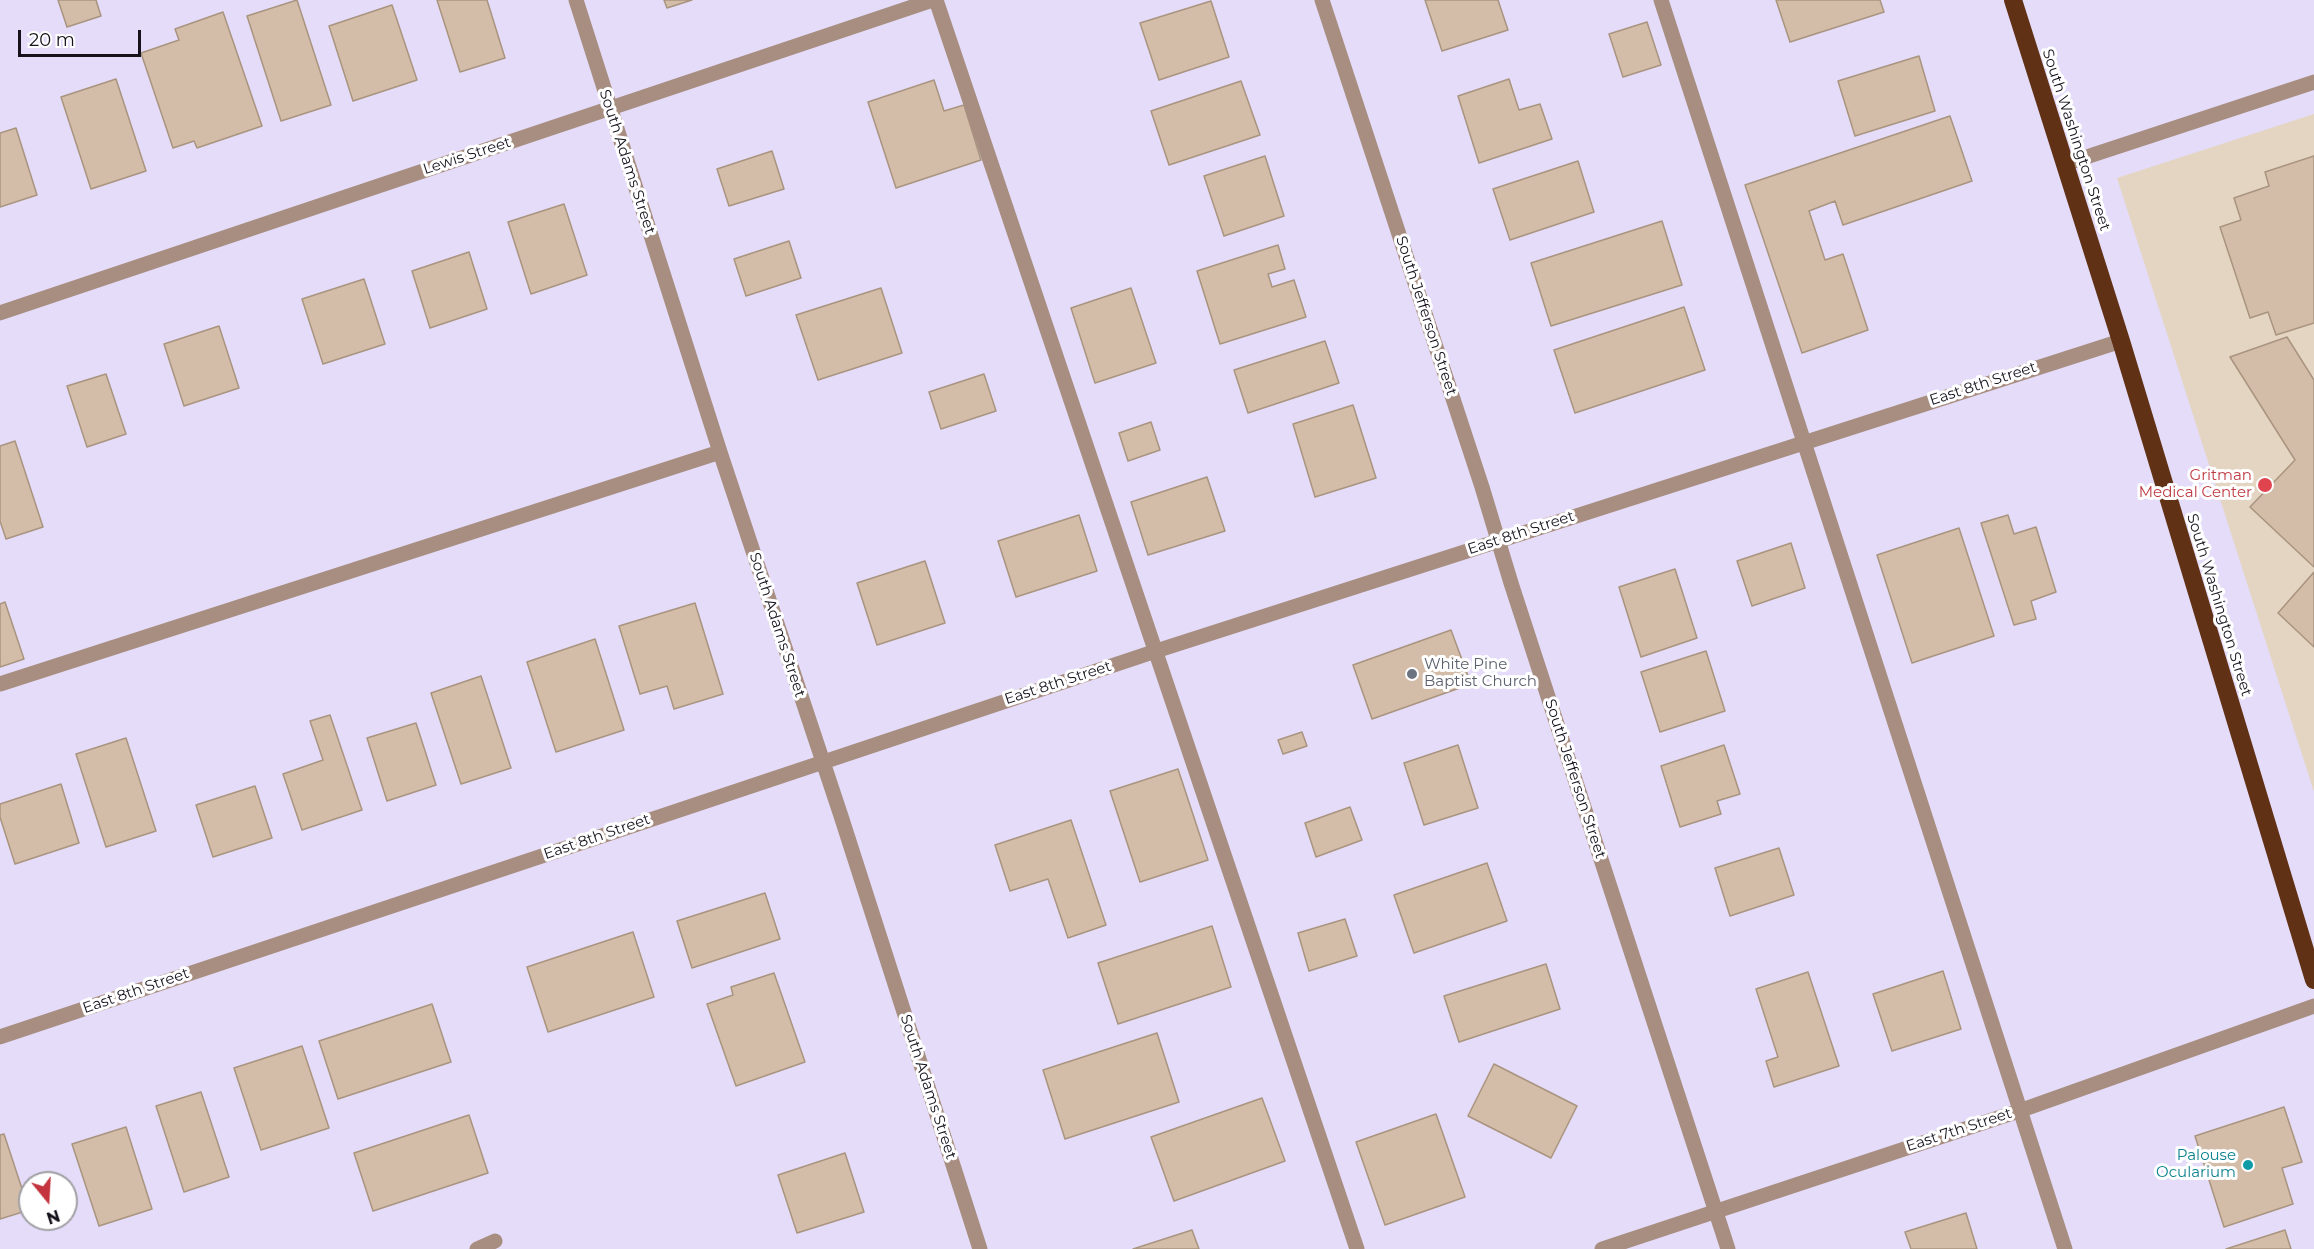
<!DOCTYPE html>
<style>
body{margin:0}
#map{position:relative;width:2314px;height:1249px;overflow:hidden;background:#e4dcf9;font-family:Montserrat,sans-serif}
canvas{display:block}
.north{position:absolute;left:18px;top:1171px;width:60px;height:60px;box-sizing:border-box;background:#fff;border:2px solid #a1a0a4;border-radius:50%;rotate:162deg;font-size:16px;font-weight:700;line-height:24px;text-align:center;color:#15121c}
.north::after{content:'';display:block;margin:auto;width:21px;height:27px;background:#c4343e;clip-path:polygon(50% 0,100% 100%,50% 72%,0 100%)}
.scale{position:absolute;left:18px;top:30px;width:123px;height:27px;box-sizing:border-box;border:3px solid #15121c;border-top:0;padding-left:8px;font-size:18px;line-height:21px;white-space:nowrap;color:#15121c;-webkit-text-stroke:4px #fff;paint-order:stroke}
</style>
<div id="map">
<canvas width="2314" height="1249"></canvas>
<div class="north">N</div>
<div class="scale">20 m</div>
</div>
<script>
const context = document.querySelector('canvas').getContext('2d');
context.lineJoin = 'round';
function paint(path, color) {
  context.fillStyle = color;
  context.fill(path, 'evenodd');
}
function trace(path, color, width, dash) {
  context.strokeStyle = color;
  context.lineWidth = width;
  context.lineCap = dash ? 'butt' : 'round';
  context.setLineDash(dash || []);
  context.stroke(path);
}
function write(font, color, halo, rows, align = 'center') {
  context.font = font + ' Montserrat,sans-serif';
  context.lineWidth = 6;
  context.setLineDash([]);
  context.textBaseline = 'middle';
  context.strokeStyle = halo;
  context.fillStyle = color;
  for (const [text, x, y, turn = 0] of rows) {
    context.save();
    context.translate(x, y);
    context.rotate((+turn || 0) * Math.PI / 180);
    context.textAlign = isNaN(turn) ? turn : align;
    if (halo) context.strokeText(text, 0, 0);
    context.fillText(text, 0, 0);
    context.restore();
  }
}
paint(new Path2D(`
 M2314,114V792L2117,178Z`), '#e4d5c2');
const building = new Path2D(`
 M58,0H96L101,16L67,27Z
 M297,0L331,105L281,121L247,16Z
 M437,0H487L505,58L460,72Z
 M664,0H692L667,8Z
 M1425,0H1498L1508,30L1442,51Z
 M1776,0H1880L1884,12L1790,42Z
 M1211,1L1229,57L1159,80L1140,23Z
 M392,5L417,80L353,101L329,26Z
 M223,12L262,126L197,148L194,141L173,148L141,53L179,40L175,29Z
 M1647,22L1661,65L1623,77L1609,34Z
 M1919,56L1935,111L1855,136L1838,81Z
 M116,79L146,171L91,189L61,97Z
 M1509,79L1519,110L1540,104L1552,139L1479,163L1458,96Z
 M934,80L944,111L964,105L981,160L896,188L868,102Z
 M1241,81L1260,135L1169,165L1151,111Z
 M1950,116L1972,181L1843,225L1835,201L1809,211L1825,260L1843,254L1868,330L1802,353L1745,185Z
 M16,128L37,195L0,207V133Z
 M772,151L784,189L729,206L717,169Z
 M1265,156L1284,216L1224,236L1204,176Z
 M2314,156V323L2276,335L2268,312L2250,318L2220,227L2241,220L2234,198L2269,186L2265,172Z
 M1578,161L1594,212L1510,240L1493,189Z
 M564,204L587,275L531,294L508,222Z
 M1662,221L1682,285L1551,326L1531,263Z
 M789,241L801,278L746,296L734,259Z
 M1278,245L1285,269L1268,274L1272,287L1294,280L1306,317L1220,344L1197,271Z
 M469,252L487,309L430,328L412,271Z
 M364,279L385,344L323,364L302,299Z
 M881,288L902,353L818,380L796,315Z
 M1131,288L1156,363L1095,383L1071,308Z
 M1684,307L1705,370L1575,413L1554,350Z
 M219,326L239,388L184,406L164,344Z
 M2287,337L2314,380V567L2250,507L2295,460L2230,357Z
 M1325,341L1339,383L1248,413L1234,370Z
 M106,374L126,434L87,447L67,386Z
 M984,374L996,411L941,429L929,392Z
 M1353,405L1376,478L1315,497L1293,424Z
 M1151,422L1160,450L1128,461L1119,433Z
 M15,441L43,527L6,539L0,521V446Z
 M1207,477L1225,531L1148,555L1131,502Z
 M1079,515L1097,571L1016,597L998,541Z
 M2008,515L2014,534L2036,527L2056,592L2031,601L2036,619L2014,625L1981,523Z
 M1959,528L1994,636L1912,663L1877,555Z
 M1791,543L1805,588L1752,606L1737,561Z
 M925,561L945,623L877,645L857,583Z
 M1675,569L1697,638L1641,657L1619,587Z
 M2314,572V647L2278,613Z
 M5,602L24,659L0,667V604Z
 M695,603L723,694L674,709L667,686L640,694L619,626Z
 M1451,630L1471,684L1372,719L1353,665Z
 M595,639L624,730L556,752L527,662Z
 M1706,651L1725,711L1660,732L1641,672Z
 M481,676L511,768L461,784L431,693Z
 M330,715L362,810L302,830L283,774L323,760L310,721Z
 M416,723L436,785L387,801L367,738Z
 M1302,732L1307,746L1283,754L1278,740Z
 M126,738L156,831L106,847L76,754Z
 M1458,745L1478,808L1424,825L1404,763Z
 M1724,745L1740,794L1717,801L1721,814L1680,827L1661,766Z
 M1178,769L1208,860L1140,882L1110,791Z
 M61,784L79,843L15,864L0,817V804Z
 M255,786L272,838L213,857L196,805Z
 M1350,807L1362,840L1316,857L1305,823Z
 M1071,820L1106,925L1068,938L1048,879L1010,891L995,845Z
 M1779,848L1794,895L1730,916L1715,868Z
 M1487,863L1507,921L1414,953L1394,895Z
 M765,893L780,939L692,968L677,921Z
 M1345,919L1357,956L1309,971L1298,933Z
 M1212,926L1231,987L1118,1024L1098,963Z
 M633,932L654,997L548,1032L527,967Z
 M1546,964L1560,1009L1459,1042L1444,996Z
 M1943,971L1961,1029L1892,1051L1873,994Z
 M1808,972L1839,1066L1774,1087L1766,1061L1778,1057L1756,989Z
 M774,973L805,1062L736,1086L707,1004L733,995L731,987Z
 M432,1004L451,1062L338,1099L319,1041Z
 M1157,1033L1179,1102L1065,1139L1043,1070Z
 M302,1046L329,1128L261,1150L234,1068Z
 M1494,1064L1577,1106L1551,1158L1468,1116Z
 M201,1092L229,1177L184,1192L156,1106Z
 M1262,1098L1285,1161L1174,1201L1151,1137Z
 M2284,1107L2302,1162L2282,1168L2293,1204L2224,1227L2195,1136Z
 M1436,1114L1465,1197L1385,1225L1356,1142Z
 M469,1115L488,1173L373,1211L354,1153Z
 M126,1127L152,1209L99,1226L72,1144Z
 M4,1134L29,1210L0,1219V1135Z
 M845,1153L864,1212L797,1233L778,1175Z
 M1966,1213L1977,1249H1911L1905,1232Z
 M1192,1230L1199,1249H1133Z
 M2285,1230L2291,1249H2226Z`);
paint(building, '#d4bda8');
trace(building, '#a9947f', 1.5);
trace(new Path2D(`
 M576,0L720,452L841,816L980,1249
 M936,0L1357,1249
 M1322,0L1482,487L1511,583L1728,1249
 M1661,0L2065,1249
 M2065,164L2314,82
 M0,313L933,0
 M0,684L720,452
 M0,1037L1156,651L2121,341
 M477,1249L495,1241
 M1602,1249L2019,1111L2314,1006`), '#a88e81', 15);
trace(new Path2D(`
 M2013,0L2121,341L2314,980`), '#613115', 18);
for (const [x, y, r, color] of [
 [2265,485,8,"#e0444e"],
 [1412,674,6,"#6b7280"],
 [2248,1165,6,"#0f9aa8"]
]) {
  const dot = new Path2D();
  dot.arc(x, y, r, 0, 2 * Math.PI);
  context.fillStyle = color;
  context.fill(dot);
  trace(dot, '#fff', 2);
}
write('15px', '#15121c', '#fff', [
 ["South Washington Street",2076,140,72],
 ["Lewis Street",467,156,-18],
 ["South Adams Street",627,162,72],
 ["South Jefferson Street",1426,316,72],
 ["East 8th Street",1983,384,-18],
 ["East 8th Street",1521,533,-18],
 ["South Washington Street",2219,605,73],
 ["South Adams Street",777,625,72],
 ["East 8th Street",1058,683,-18],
 ["South Jefferson Street",1575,779,72],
 ["East 8th Street",597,837,-19],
 ["East 8th Street",136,991,-19],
 ["South Adams Street",928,1087,72],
 ["East 7th Street",1959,1130,-18]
]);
write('15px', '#be3a42', '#fff', [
 ["Gritman",2252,476],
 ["Medical Center",2252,493]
], 'right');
write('15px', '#5b616d', '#fff', [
 ["White Pine",1424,665],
 ["Baptist Church",1424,682]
], 'left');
write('15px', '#0d838f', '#fff', [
 ["Palouse",2236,1156],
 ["Ocularium",2236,1173]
], 'right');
</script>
